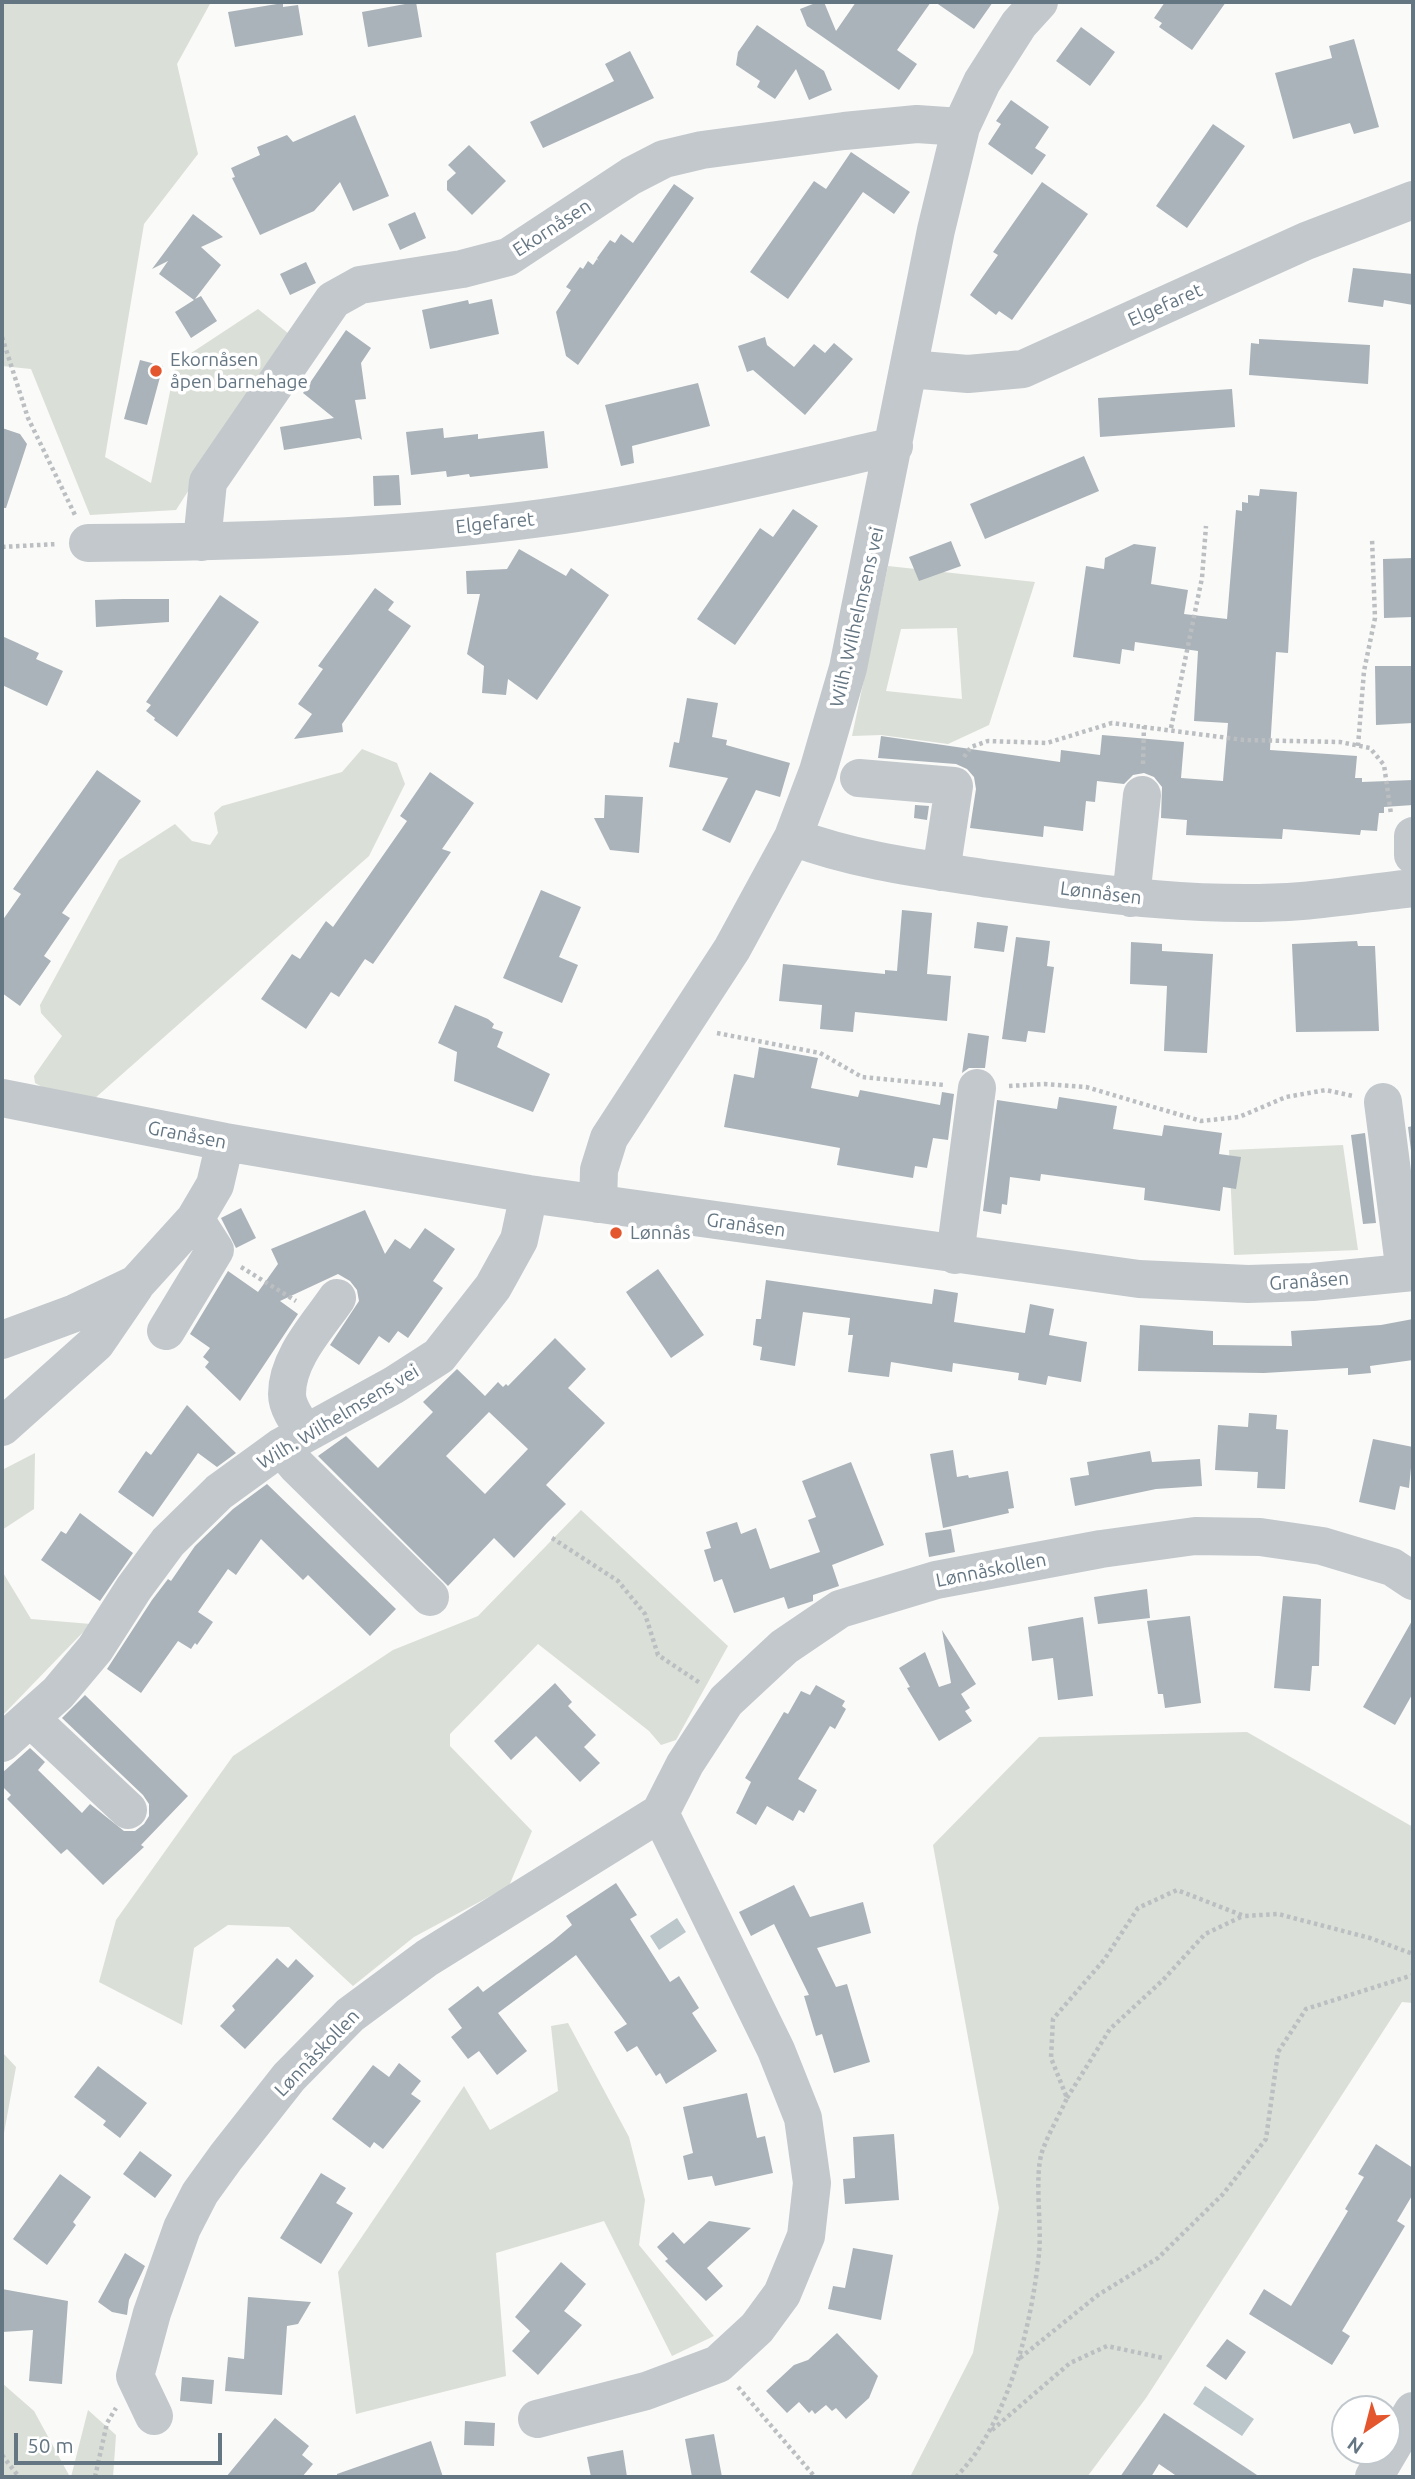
<!DOCTYPE html>
<meta charset="utf-8">
<style>
body{margin:0}
#map{position:relative;width:1415px;height:2479px;overflow:hidden;background:#fafaf8;font-family:Ubuntu,sans-serif}
canvas{display:block}
.frame{position:absolute;inset:0;border:4px solid #657683;pointer-events:none}
.north{position:absolute;left:1331px;top:2395px;width:70px;height:70px;box-sizing:border-box;background:#fff;border:2px solid #c1c8cd;border-radius:50%;rotate:215deg;font-size:19px;font-weight:700;line-height:28px;text-align:center;color:#657683}
.north::after{content:'';display:block;margin:auto;width:24px;height:32px;background:#e4572e;clip-path:polygon(50% 0,100% 100%,50% 72%,0 100%)}
.scale{position:absolute;left:14px;top:2433px;width:208px;height:32px;box-sizing:border-box;border:4px solid #657683;border-top:0;padding-left:9px;font-size:21px;line-height:24px;white-space:nowrap;color:#657683;-webkit-text-stroke:5px #fff;paint-order:stroke}
</style>
<div id="map">
<canvas width="1415" height="2479"></canvas>
<div class="frame"></div>
<div class="north">N</div>
<div class="scale">50 m</div>
</div>
<script>
const context = document.querySelector('canvas').getContext('2d');
context.lineJoin = 'round';
function paint(path, color) {
  context.fillStyle = color;
  context.fill(path, 'evenodd');
}
function trace(path, color, width, dash) {
  context.strokeStyle = color;
  context.lineWidth = width;
  context.lineCap = dash ? 'butt' : 'round';
  context.setLineDash(dash || []);
  context.stroke(path);
}
function write(font, color, halo, rows, align = 'center') {
  context.font = font + ' Ubuntu,sans-serif';
  context.lineWidth = 7;
  context.setLineDash([]);
  context.textBaseline = 'middle';
  context.strokeStyle = halo;
  context.fillStyle = color;
  for (const [text, x, y, turn = 0] of rows) {
    context.save();
    context.translate(x, y);
    context.rotate((+turn || 0) * Math.PI / 180);
    context.textAlign = isNaN(turn) ? turn : align;
    if (halo) context.strokeText(text, 0, 0);
    context.fillText(text, 0, 0);
    context.restore();
  }
}
paint(new Path2D(`
 M2,2H211L177,64L198,154L144,224L105,457L151,483L176,363L258,309L289,334L176,510L90,515L31,369L2,366Z
 M888,566L1035,582L989,725L948,744L881,735L852,736ZM957,628L962,699L886,691L901,629Z
 M362,749L397,763L405,784L369,856L94,1099L53,1093L35,1083L34,1076L62,1036L41,1013L40,1005L119,860L175,824L192,841L210,845L218,833L214,813L222,806L342,772Z
 M1343,1145L1358,1250L1234,1255L1229,1150Z
 M35,1453L34,1509L2,1530V1470Z
 M581,1510L728,1646L676,1740L661,1745L649,1731L538,1644L450,1734V1746L532,1831L509,1886L414,1937L353,1986L289,1927L228,1925L194,1948L182,2025L99,1982L116,1920L233,1756L393,1650L478,1616Z
 M2,1571L31,1619L91,1624L2,1716Z
 M1247,1732L1413,1827V2003L1402,2002L1146,2398L1087,2477H910L973,2353L999,2208L933,1845L1039,1737Z
 M568,2023L629,2137L645,2200L639,2245L714,2336L672,2356L604,2221L496,2253L506,2376L356,2414L338,2272L464,2086L490,2130L558,2091L551,2026Z
 M2,2052L16,2067L2,2144Z
 M2,2383L34,2411L70,2477H2Z
 M88,2410L116,2435L113,2477H71Z`), '#dadfd7');
paint(new Path2D(`
 M677,1918L686,1932L659,1950L650,1936Z
 M1205,2386L1254,2419L1242,2436L1193,2404Z`), '#bbc7cb');
paint(new Path2D(`
 M416,2L422,37L368,47L362,12Z
 M818,2H824L836,31L856,2H931L897,50L917,64L899,90L807,26L800,9Z
 M935,2H993L974,29Z
 M1165,2H1226L1192,50L1159,27L1162,23L1154,18Z
 M283,3V7L298,5L303,35L235,47L228,12Z
 M757,25L824,71L832,90L809,100L796,69L775,99L757,87L760,81L736,65L738,52Z
 M1081,27L1115,52L1090,86L1056,61Z
 M1354,39L1379,127L1354,134L1350,123L1293,139L1275,73L1332,58L1329,46Z
 M630,51L654,98L543,148L530,122L614,81L605,64Z
 M1011,100L1049,127L1035,148L1046,155L1032,175L988,144L1001,124L996,121Z
 M355,115L389,196L353,211L340,182L314,211L260,235L232,178L235,177L231,168L260,155L257,147L287,135L293,142Z
 M1213,124L1245,146L1187,228L1156,206Z
 M469,145L506,181L472,215L447,190V181L456,173L448,165Z
 M851,152L910,192L894,214L863,192L788,299L750,272L814,181L826,189Z
 M1042,182L1088,214L1012,320L999,311L996,315L970,295L998,255L993,252Z
 M674,184L694,198L578,365L566,356L556,312L571,290L566,287L580,267L583,269L588,261L593,265L597,259L599,261L597,258L610,240L615,243L621,234L633,243Z
 M415,212L426,238L400,250L388,224Z
 M193,214L223,237L201,247L221,265L195,299L201,296L217,321L191,338L175,312L194,300L159,274L168,261L152,269Z
 M306,262L316,283L290,295L280,274Z
 M1353,268L1413,274V305L1384,300L1383,307L1348,302Z
 M492,299L499,334L430,349L422,310L468,300L469,304Z
 M346,330L371,348L361,363L366,399L355,400L362,440L359,438L284,450L280,427L334,418L303,393Z
 M765,337L767,345L794,367L814,344L825,353L834,343L853,359L805,415L753,370L747,372L738,346Z
 M1259,339L1370,345L1368,384L1249,375L1251,343L1259,344Z
 M140,360L163,366L147,425L124,419Z
 M698,383L710,426L632,446L634,463L621,466L605,405Z
 M1232,389L1235,427L1100,437L1098,398Z
 M2,428L20,434L27,444L6,508H2Z
 M443,428L444,438L478,434V439L544,431L548,468L470,477L469,474L447,477L446,471L411,475L406,432Z
 M1084,456L1099,491L985,539L970,504Z
 M399,475L401,505L374,506L373,476Z
 M1260,489L1297,492L1288,653L1276,652L1270,750L1357,756L1355,778H1362V782L1413,780V805L1384,807V813H1379L1377,831L1361,830L1360,835L1283,829L1282,839L1186,835L1187,820L1161,818L1162,787L1154,777L1144,773L1133,775L1124,784L1097,781L1095,802L1086,801L1083,831L1044,826L1043,837L970,828L976,789L974,777L967,769L956,764L878,758L881,736L1060,762L1061,750L1100,755L1102,735L1184,742L1181,778L1223,781L1228,723L1194,721L1198,651L1135,642L1134,651L1122,649L1120,664L1073,657L1086,566L1104,569L1105,558L1134,544L1156,547L1151,584L1188,590L1184,614L1227,619L1236,510L1242,511V502L1248,503V495L1259,496Z
 M793,509L818,526L735,645L697,619L760,528L773,537Z
 M951,541L961,566L919,581L909,557Z
 M519,549L566,576L571,568L609,595L537,700L508,679L506,695L482,693L484,666L467,654L480,594H467L466,571L507,569Z
 M1413,558V617L1384,618L1383,559Z
 M375,588L394,602L388,610L411,626L342,724L343,732L294,739L312,714L298,704L323,669L318,666Z
 M220,595L259,622L177,737L154,720L155,718L146,711L151,705L146,702Z
 M123,599H169V622L96,627L95,600Z
 M2,636L39,653L36,659L63,671L47,706L2,685Z
 M1375,666H1413V723L1376,725Z
 M687,698L718,703L712,737L727,740L726,745L790,763L780,797L756,790L730,843L702,830L728,778L669,767L674,742L679,743Z
 M97,770L141,801L62,913L70,918L44,956L51,961L20,1006L2,993V921L21,894L13,889Z
 M430,772L474,803L442,849L451,852L373,964L365,959L339,997L331,992L306,1029L261,999L292,954L300,959L326,921L333,927L407,821L400,816Z
 M605,795L643,797L639,853L610,850L594,818H604Z
 M915,805L929,806L927,820L914,818Z
 M541,890L581,907L559,957L578,965L562,1003L503,978Z
 M902,910L932,913L927,974L951,976L947,1021L855,1012L853,1032L820,1029L822,1005L779,1001L783,964L885,974V970L897,971Z
 M977,922L1008,926L1004,952L974,948Z
 M1016,937L1050,941L1047,966L1054,967L1045,1033L1028,1031L1026,1042L1002,1039Z
 M1357,941L1358,946H1375L1379,1031L1296,1032L1292,944Z
 M1131,942L1162,944V951L1213,954L1207,1053L1164,1051L1167,986L1130,984Z
 M455,1005L488,1019L494,1024L492,1028L503,1032L497,1047L550,1074L533,1112L454,1081L457,1052L438,1043Z
 M968,1033L989,1036L985,1068H969L962,1073Z
 M759,1047L818,1058L811,1088L858,1097L860,1090L940,1105L942,1092L954,1094L948,1140L933,1138L927,1168L915,1166L913,1178L837,1165L840,1148L724,1127L734,1074L754,1078Z
 M1059,1097L1117,1106L1113,1129L1162,1136L1164,1125L1222,1133L1219,1154L1241,1157L1236,1189L1223,1187L1220,1211L1144,1200L1145,1188L1041,1174L1040,1181L1010,1177L1007,1205L1002,1204L1001,1214L983,1211L997,1100L1057,1109Z
 M1413,1126V1166L1408,1127Z
 M1365,1133L1376,1223L1363,1224L1351,1135Z
 M241,1208L256,1238L236,1248L221,1218Z
 M365,1210L385,1254L395,1239L410,1249L425,1228L455,1249L433,1281L443,1288L408,1338L398,1331L389,1343L379,1336L359,1365L330,1345L359,1301L357,1290L350,1281L338,1274L280,1301L298,1314L240,1401L205,1367L209,1362L203,1357L210,1348L190,1334L228,1271L258,1292L278,1264L271,1249Z
 M658,1269L704,1335L671,1358L626,1292Z
 M766,1280L932,1304L934,1289L958,1293L954,1322L1025,1333L1030,1304L1054,1309L1049,1335L1087,1342L1081,1382L1048,1376L1046,1385L1018,1380L1019,1373L953,1363L952,1372L891,1362L889,1377L848,1372L853,1335H848L850,1318L803,1312L795,1366L760,1360L762,1347L753,1345L756,1319H761Z
 M1413,1319V1360L1370,1366L1371,1373L1348,1375V1368L1264,1373L1138,1371L1140,1325L1213,1331V1345L1292,1346L1291,1331L1381,1325Z
 M555,1338L586,1369L568,1388L605,1423L546,1485L566,1504L547,1523L514,1558L494,1538L448,1586L318,1456L346,1436L378,1468L433,1412L423,1402L457,1369L485,1396L498,1382L503,1387L506,1384L508,1386ZM489,1412L528,1449L485,1494L446,1456Z
 M187,1405L236,1453L217,1467L198,1453L153,1517L118,1492L146,1451L151,1455Z
 M1249,1413L1277,1415L1276,1429L1288,1430L1285,1489L1257,1488L1258,1472L1215,1470L1218,1425L1248,1427Z
 M1373,1439L1413,1447L1409,1488L1400,1486L1395,1510L1359,1502Z
 M953,1450L957,1477L968,1475L969,1478L1008,1471L1014,1508L1008,1509L1009,1513L943,1528L930,1454Z
 M1150,1451L1152,1462L1200,1459L1202,1486L1156,1489L1075,1506L1070,1478L1089,1475L1087,1462Z
 M851,1462L884,1545L832,1565L839,1586L813,1595V1601L788,1609L784,1597L734,1613L722,1579L714,1582L704,1550L711,1548L706,1532L737,1522L741,1534L756,1528L770,1569L820,1552L808,1520L816,1517L802,1481Z
 M267,1484L396,1609L370,1636L308,1575L303,1580L261,1539L236,1575L228,1569L198,1612L213,1622L197,1645L195,1643L191,1649L178,1641L141,1693L107,1669L152,1600L168,1579L171,1581L195,1546L233,1509Z
 M80,1513L133,1553L100,1601L41,1560L61,1531L66,1534Z
 M951,1529L955,1552L929,1557L925,1533Z
 M1147,1589L1150,1618L1098,1624L1094,1597Z
 M1283,1596L1321,1599L1319,1666H1312L1310,1691L1274,1688Z
 M1190,1616L1201,1703L1165,1708L1163,1694H1158L1147,1621Z
 M1083,1617L1093,1696L1058,1700L1053,1658L1032,1661L1028,1627Z
 M1413,1619V1693L1395,1725L1363,1707Z
 M942,1630L976,1684L961,1694L970,1708L965,1711L972,1721L939,1741L907,1688L910,1687L899,1668L925,1652L939,1687L951,1683Z
 M555,1683L572,1702L568,1706L596,1735L584,1747L600,1763L580,1782L536,1736L511,1760L494,1741Z
 M816,1685L845,1701L842,1706L846,1709L835,1729L830,1726L798,1779L817,1790L804,1813L799,1810L793,1821L767,1806L756,1825L736,1813L751,1782L745,1778L784,1712L788,1714L801,1691L810,1695Z
 M85,1695L188,1796L141,1845L144,1847L103,1885L67,1849L61,1854L7,1799L11,1795L2,1786V1773L30,1748L45,1762L38,1770L82,1813L90,1804L124,1831H135L144,1824L149,1816V1804L143,1795L62,1718Z
 M616,1883L637,1915L630,1919L670,1982L679,1976L699,2008L692,2013L717,2051L666,2084L660,2073L656,2076L637,2046L627,2052L614,2032L627,2024L576,1955L498,2013L527,2051L497,2075L479,2051L468,2059L451,2037L462,2028L448,2009L478,1986L483,1992L553,1941L572,1925L566,1916Z
 M794,1885L810,1917L863,1902L871,1933L817,1948L836,1987L847,1984L870,2062L834,2073L822,2034L816,2036L804,1996L809,1995L774,1924L751,1936L739,1912Z
 M277,1958L288,1968L296,1959L314,1976L245,2049L220,2026L235,2010L232,2006Z
 M399,2063L421,2081L411,2094L421,2101L383,2149L374,2142L370,2148L332,2119L373,2065L389,2077Z
 M98,2066L147,2103L120,2138L103,2125L106,2121L74,2097Z
 M747,2093L757,2138L765,2136L773,2173L715,2186L712,2176L688,2180L683,2156L693,2153L683,2107Z
 M894,2134L899,2200L845,2204L843,2179L855,2178L853,2137Z
 M1376,2144L1413,2168V2194L1397,2221L1405,2226L1342,2331L1350,2336L1332,2365L1249,2314L1264,2289L1291,2306L1348,2211L1345,2209L1364,2177L1358,2174Z
 M140,2151L172,2175L155,2198L123,2174Z
 M321,2173L346,2188L336,2203L353,2213L321,2264L280,2238Z
 M60,2174L91,2197L73,2222L76,2225L47,2265L13,2239Z
 M709,2221L751,2228L707,2268L723,2286L706,2301L665,2261L668,2259L657,2247L673,2232L684,2244Z
 M853,2248L893,2255L881,2320L828,2309L833,2286L845,2288Z
 M125,2253L145,2266L129,2300L127,2315L112,2312L98,2302Z
 M561,2262L586,2284L564,2311L582,2325L538,2375L512,2351L530,2331L515,2317Z
 M2,2289L68,2301L62,2384L29,2381L33,2330L2,2332Z
 M248,2297L311,2302L298,2324L287,2326L282,2395L225,2391L228,2357L244,2359Z
 M837,2333L878,2376L869,2398L846,2419L836,2408L832,2411L826,2405L815,2414L812,2410L809,2413L799,2402L787,2413L766,2391L794,2365L808,2360Z
 M1227,2339L1246,2352L1226,2380L1206,2366Z
 M182,2377L214,2380L212,2404L180,2401Z
 M1164,2413L1260,2477H1178L1159,2464L1151,2477H1120Z
 M275,2418L309,2446L302,2455L313,2464L302,2477H226Z
 M465,2421L495,2423L494,2446L464,2445Z
 M714,2434L722,2477H692L685,2439Z
 M431,2441L443,2477H337V2474Z
 M623,2450L627,2477H591L587,2457Z`), '#aab3b9');
trace(new Path2D(`
 M2,337L28,418L75,515
 M2,547L57,544
 M1171,728L1202,578L1206,526
 M1358,746L1364,671L1375,618L1372,538
 M964,757L971,747L988,741L1047,743L1112,723L1244,740L1340,742L1370,748L1384,765L1391,814
 M1143,764L1144,726
 M717,1033L820,1053L862,1077L944,1085
 M1009,1086L1044,1084L1086,1087L1201,1121L1239,1117L1286,1097L1326,1090L1353,1096
 M241,1267L296,1301
 M552,1538L618,1581L645,1614L658,1655L700,1683
 M1067,2098L1110,2029L1163,1980L1205,1934L1243,1916
 M1020,2358L1098,2295L1158,2258L1223,2194L1266,2139L1278,2052L1306,2009L1413,1975
 M738,2387L815,2477
 M992,2430L1070,2363L1107,2346L1163,2358
 M2,2455L19,2477
 M95,2477L107,2423L116,2408
 M956,2477C1008,2424 1031,2327 1039,2254C1042,2225 1034,2178 1042,2152C1048,2134 1059,2116 1067,2098L1051,2058L1053,2019L1104,1960L1138,1908L1177,1890L1244,1916L1278,1914L1370,1938L1413,1954`), '#bbbfc2', 4.5, [3.5, 3.5]);
trace(new Path2D(`
 M909,369L968,374L1023,369L1306,241L1413,200
 M202,542L208,482L333,300L360,285L462,269L508,257L631,176L664,159L702,150L844,131L917,124L961,127
 M88,543C239,542 392,538 542,518C661,502 777,473 894,446
 M859,778L954,786L941,872
 M1413,836V855
 M793,837C856,861 924,869 990,879C1093,893 1198,909 1302,901C1339,898 1376,892 1413,888
 M1131,898L1142,795
 M2,1098L225,1142L529,1194L1139,1279L1248,1284L1312,1282L1413,1272
 M1383,1102L1405,1273
 M598,1204L599,1170L609,1138L732,949L793,837L818,771L848,668L936,230L961,127L982,82L1019,24L1039,2
 M955,1255L977,1088
 M166,1331L215,1250L195,1219
 M2,1340L75,1313L136,1284L195,1219L215,1185L225,1142
 M2,1427L96,1343L135,1286
 M306,1433C298,1422 287,1408 287,1394C287,1358 318,1326 337,1298
 M281,1447L297,1466L430,1597
 M31,1719L128,1810
 M2,1743L58,1693L95,1649L134,1588L168,1542L219,1492L281,1447L394,1385L439,1356L493,1287L519,1240L529,1194
 M154,2416L135,2376L152,2313L182,2228L200,2193L226,2157L289,2077L350,2015L427,1958L660,1813L685,1764L726,1701L784,1647L840,1609L936,1580L1101,1549L1195,1536L1260,1537L1322,1546L1392,1567L1413,1581
 M537,2419L646,2391L718,2364L757,2328L782,2294L806,2236L812,2183L803,2118L776,2050L660,1813
 M1374,2477L1413,2411`), '#c3c8cc', 38);
for (const [x, y, r, color] of [
 [156,371,7,"#e4572e"],
 [616,1233,7,"#e4572e"]
]) {
  const dot = new Path2D();
  dot.arc(x, y, r, 0, 2 * Math.PI);
  context.fillStyle = color;
  context.fill(dot);
  trace(dot, '#fff', 2.5);
}
write('19px', '#657683', '#fff', [
 ["Ekornåsen",552,228,-33],
 ["Elgefaret",1165,305,-24],
 ["Elgefaret",495,523,-6],
 ["Wilh. Wilhelmsens vei",857,617,-77],
 ["Lønnåsen",1101,893,7],
 ["Granåsen",187,1135,11],
 ["Granåsen",746,1225,8],
 ["Granåsen",1309,1281,-4],
 ["Wilh. Wilhelmsens vei",338,1417,-31],
 ["Lønnåskollen",991,1570,-11],
 ["Lønnåskollen",317,2053,-46]
]);
write('19px', '#657683', '#fff', [
 ["Ekornåsen",170,360],
 ["åpen barnehage",170,382],
 ["Lønnås",630,1233]
], 'left');
</script>
